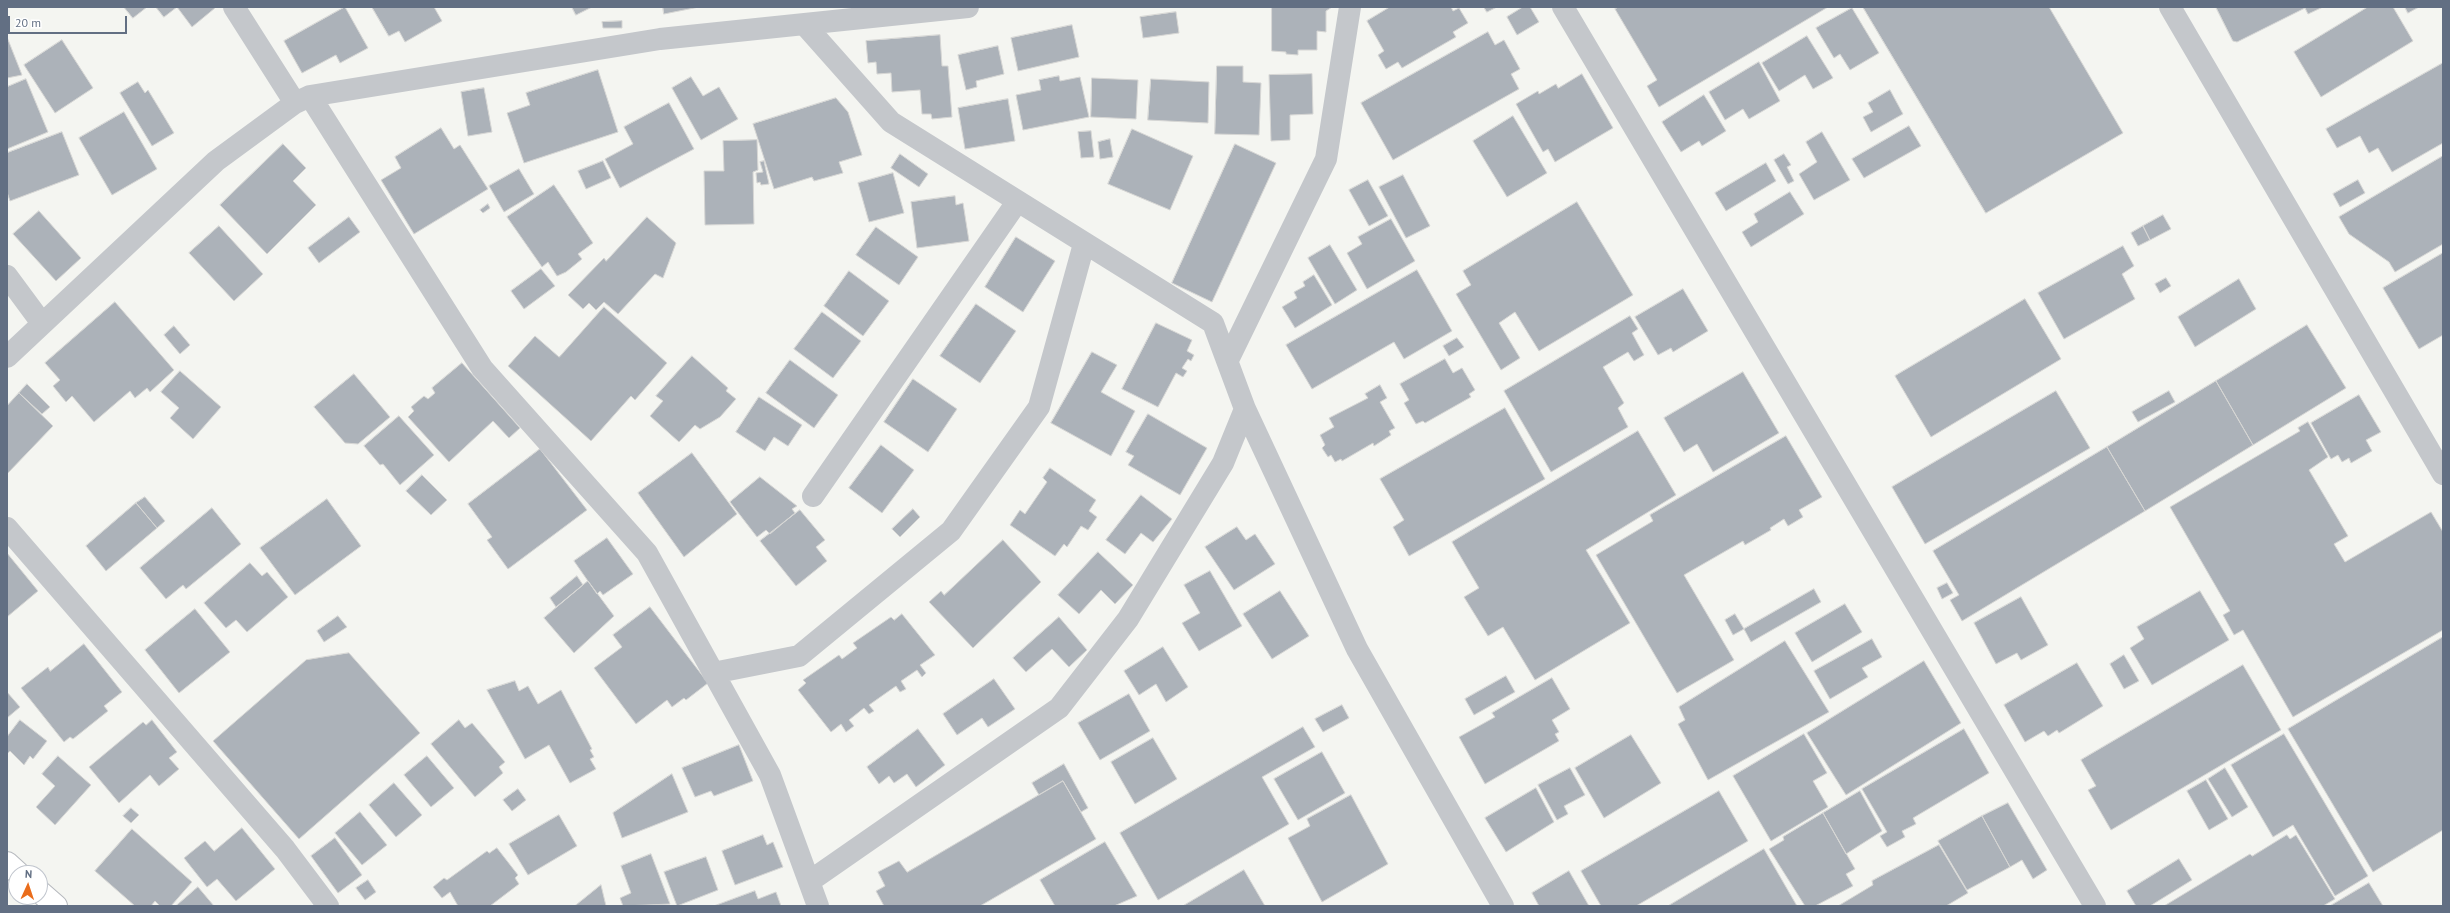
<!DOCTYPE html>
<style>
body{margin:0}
#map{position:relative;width:2450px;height:913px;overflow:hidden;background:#f4f5f1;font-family:"PT Sans",sans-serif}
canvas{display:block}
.frame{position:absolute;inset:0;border:8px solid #626f83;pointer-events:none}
.north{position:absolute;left:8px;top:865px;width:40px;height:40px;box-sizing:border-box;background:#fff;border:1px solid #c0c5cd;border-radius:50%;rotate:3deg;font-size:11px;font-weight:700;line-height:16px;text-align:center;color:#626f83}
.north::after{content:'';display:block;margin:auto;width:14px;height:18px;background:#ea6d1c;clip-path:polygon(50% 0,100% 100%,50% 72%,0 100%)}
.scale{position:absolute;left:8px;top:16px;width:119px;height:18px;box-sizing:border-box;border:2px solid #626f83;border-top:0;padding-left:5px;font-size:12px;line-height:14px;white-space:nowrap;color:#626f83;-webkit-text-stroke:3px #fff;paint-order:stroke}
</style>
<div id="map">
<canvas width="2450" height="913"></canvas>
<div class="frame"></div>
<div class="north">N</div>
<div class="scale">20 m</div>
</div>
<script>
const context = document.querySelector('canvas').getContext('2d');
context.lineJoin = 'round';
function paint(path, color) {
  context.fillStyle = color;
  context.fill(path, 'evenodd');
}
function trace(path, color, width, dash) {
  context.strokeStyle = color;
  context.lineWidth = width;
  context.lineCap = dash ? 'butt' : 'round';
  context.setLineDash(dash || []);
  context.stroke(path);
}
const building = new Path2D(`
 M124,7H147L133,18Z
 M156,7H214L215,8L192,27L177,7L164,17Z
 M345,7L368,48L340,63L336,55L302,73L284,41Z
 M372,7H434L442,21L405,42L399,31L389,36Z
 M572,7H592L576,15Z
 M663,7H699L664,14Z
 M1272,7H1332L1326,11V32L1317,31V50H1298V55L1286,54V52L1272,51Z
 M1390,7H1451L1453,11L1459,8L1468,23L1453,32L1456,37L1402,68L1398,62L1386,69L1378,55L1384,51L1367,21Z
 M1484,7H1497L1487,12Z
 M1523,7H1530L1539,22L1517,35L1507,17Z
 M1619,7H1828L1659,107L1647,86L1657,80L1615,9Z
 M1863,7H2049L2123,133L1986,213Z
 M2216,7H2323L2308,14L2305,8L2237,42L2233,41Z
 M2368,7H2393L2413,41L2321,97L2294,52Z
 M2405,7H2419L2408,13Z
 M1852,8L1879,53L1850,70L1840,54L1834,58L1816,28Z
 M1176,12L1179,33L1143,38L1140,17Z
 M622,21V28H603L602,22Z
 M1072,25L1079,57L1018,71L1011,38Z
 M1488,32L1495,45L1504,40L1520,69L1511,74L1519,89L1393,160L1361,103Z
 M940,35L942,66H948L952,117L932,119L931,114H922L920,90L892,92L891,73L877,74L876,62L868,63L866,41Z
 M1807,36L1833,78L1813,89L1805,75L1779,91L1762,63Z
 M7,37L22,75L7,78Z
 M62,40L93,88L55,113L24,65Z
 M998,46L1004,74L976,81L977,87L966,90L958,55Z
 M1759,62L1780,101L1749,119L1743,109L1725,120L1709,92Z
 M2443,63V143L2392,172L2378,148L2369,153L2360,136L2337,148L2326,129Z
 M1217,66H1243V82L1261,83L1259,135L1215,134Z
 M598,70L618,132L524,163L507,113L530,105L526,93Z
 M1312,74L1313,114L1290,115V140L1271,141L1269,75Z
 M1582,74L1613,128L1555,162L1548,149L1543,152L1516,104L1538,91L1539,94L1556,84L1558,88Z
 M1059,76L1060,81L1080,77L1089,117L1023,130L1016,95L1041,90L1039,80Z
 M691,77L703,96L719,87L738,119L701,140L672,88Z
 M1092,78L1138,80L1136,119L1091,117Z
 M26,79L48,132L7,149V87Z
 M1151,79L1209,82L1208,123L1148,120Z
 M138,82L145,93L148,90L174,133L152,146L120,93Z
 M484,88L492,132L468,136L461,92Z
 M1890,90L1903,114L1871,132L1863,117L1873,112L1868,103Z
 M1704,95L1726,131L1702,146L1699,141L1681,152L1662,122Z
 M836,98L848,112L862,155L839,162L843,173L814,181L812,177L774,189L753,124Z
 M1008,99L1015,141L965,149L958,108Z
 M669,103L694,149L620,188L605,159L633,144L624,127Z
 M124,112L157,169L112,195L79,138Z
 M1513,116L1547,173L1507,197L1473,141Z
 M1909,126L1921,146L1864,178L1852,159Z
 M441,128L454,149L460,145L488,189L414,234L381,180L401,168L395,157Z
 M1132,129L1193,156L1170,210L1108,184Z
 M1091,131L1094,157L1081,158L1078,132Z
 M62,132L79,175L10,201L7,192V153Z
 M1822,132L1850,180L1814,200L1799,174L1817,162L1806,142Z
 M1110,139L1113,157L1100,159L1098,142Z
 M757,140L758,170L753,172L754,224L705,225L704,171H724L723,141Z
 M283,144L306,168L293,181L316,205L267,254L220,205Z
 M1235,144L1276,163L1212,302L1172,283Z
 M900,154L928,174L919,187L891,168Z
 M1784,154L1791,165L1787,167L1794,181L1788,184L1774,160Z
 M2443,156V244L2395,272L2389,262L2349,234L2339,217Z
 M603,161L611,178L586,189L578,171Z
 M764,161L769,184L761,185L760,182L757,183L756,173L763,172L760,162Z
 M1766,163L1776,181L1726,211L1715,193Z
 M519,169L534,194L504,212L489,186Z
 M893,173L904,213L869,222L858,183Z
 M1403,175L1430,226L1406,238L1379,187Z
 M1368,180L1388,216L1369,226L1349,190Z
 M2358,180L2365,193L2340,207L2333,194Z
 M554,185L593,243L578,254L582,259L566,272L557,276L548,262L542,267L507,217Z
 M1790,192L1804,214L1751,247L1742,232L1758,222L1754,214Z
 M955,196L956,205L963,203L969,241L917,248L911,202Z
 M1577,202L1633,295L1539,351L1515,312L1499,323L1520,358L1501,370L1456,294L1471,285L1463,271Z
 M488,204L490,208L483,213L480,210Z
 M39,211L81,258L56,281L13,234Z
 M2163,215L2171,229L2150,240L2143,226Z
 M349,217L360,232L319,263L308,248Z
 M647,217L676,243L663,278L655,274L618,314L604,302L596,310L589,303L583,309L568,295L604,258L606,261Z
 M1391,219L1415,261L1367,289L1347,253L1362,244L1358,237Z
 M219,226L263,274L234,301L189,253Z
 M2143,226L2150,240L2138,246L2131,233Z
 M876,227L918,257L899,285L856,255Z
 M1016,237L1055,261L1023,312L985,287Z
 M1330,245L1357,290L1335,304L1308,258Z
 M2123,246L2134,266L2122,274L2135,299L2064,339L2038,293Z
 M2443,253V335L2419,349L2383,288Z
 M541,269L555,286L524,309L511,291Z
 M1417,270L1452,331L1404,359L1394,342L1312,389L1286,345Z
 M849,271L889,301L863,336L824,306Z
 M1314,275L1332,305L1295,328L1282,307L1297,298L1294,292L1305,286L1303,282Z
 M2166,278L2171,286L2160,293L2155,284Z
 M2239,279L2256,309L2195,347L2178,317Z
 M1683,289L1708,331L1673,352L1671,348L1658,355L1635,317Z
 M2025,299L2061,359L1931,437L1895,376Z
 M115,302L174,370L150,392L147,388L135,398L130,391L94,422L72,396L66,402L53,386L60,380L45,363Z
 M976,304L1016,331L980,383L940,356Z
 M604,307L667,363L635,400L631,396L591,441L508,366L535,336L559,357Z
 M822,312L861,341L833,378L794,349Z
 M1630,316L1638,329L1632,333L1644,355L1634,361L1628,352L1603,367L1624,403L1618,408L1628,427L1551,472L1504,391Z
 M1156,323L1192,340L1187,351L1194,355L1191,361L1188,359L1182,368L1187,371L1183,377L1176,373L1158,407L1122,389Z
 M2307,325L2346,388L2253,445L2216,381Z
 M174,326L190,345L180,354L164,335Z
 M1457,338L1464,347L1449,356L1443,346Z
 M1092,352L1117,365L1101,392L1135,411L1111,456L1051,423Z
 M692,356L728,388L726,391L736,399L720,417L700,429L695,425L679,442L650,416L663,401L656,396Z
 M1445,359L1453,373L1462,368L1475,390L1469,394L1471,397L1425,423L1423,421L1416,424L1404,403L1409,400L1400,384Z
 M790,360L838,395L814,428L766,393Z
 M462,363L520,428L509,438L493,421L449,462L408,417L414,411L411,407L424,396L428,399L435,393L432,388Z
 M180,371L221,407L193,439L170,418L179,408L161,392Z
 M1743,372L1779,433L1713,472L1697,444L1684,452L1664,418Z
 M354,374L390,417L358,444L345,443L314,407Z
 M913,379L957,409L928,452L884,422Z
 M2216,381L2253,445L2145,511L2107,447Z
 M27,384L50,407L42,414L19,393Z
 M1380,385L1387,398L1380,402L1395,428L1389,431L1391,435L1374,446L1373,443L1342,461L1341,459L1335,462L1331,455L1328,457L1322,448L1325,445L1320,435L1334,427L1329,418L1368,398L1365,394Z
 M2056,391L2090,448L1925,544L1892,487Z
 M2169,391L2175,402L2138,422L2132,412Z
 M19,393L53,426L7,474V406Z
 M2359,395L2381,432L2366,440L2372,451L2351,463L2349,458L2342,462L2338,455L2331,459L2311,423Z
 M759,397L802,425L788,446L774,437L765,451L736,432Z
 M1505,408L1545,479L1409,556L1393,527L1404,520L1380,479Z
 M1148,414L1207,448L1180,495L1128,465L1134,456L1126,452Z
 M399,416L434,455L400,485L383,464L380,465L364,446Z
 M2308,422L2328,457L2309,470L2348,536L2334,544L2345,562L2431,512L2443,532V630L2293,717L2243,630L2234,635L2223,615L2230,611L2170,507L2300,431L2298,428Z
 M1638,431L1676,495L1586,550L1630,623L1535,680L1503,627L1488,636L1464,597L1479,588L1452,542Z
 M1786,436L1822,497L1799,510L1803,517L1788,526L1784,519L1770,528L1771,530L1745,545L1743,541L1684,575L1734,660L1677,693L1596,555L1653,521L1650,515Z
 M881,445L914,470L882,513L849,488Z
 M2107,447L2145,511L1962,621L1950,600L1959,595L1933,551Z
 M540,449L587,510L508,569L487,540L492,537L468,504Z
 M692,453L737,514L684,557L638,493Z
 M1050,468L1096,500L1089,511L1097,517L1088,530L1081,526L1067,547L1064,544L1055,556L1010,525L1020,510L1025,514L1047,482L1043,478Z
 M422,475L447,500L431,515L406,491Z
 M760,477L797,506L792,509L795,513L770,534L766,530L757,537L730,502Z
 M1141,495L1172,519L1153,542L1141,533L1125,554L1106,540Z
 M145,497L165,521L157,528L136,503Z
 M327,499L361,546L295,595L260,548Z
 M136,503L157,528L106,571L86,546Z
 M212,508L241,544L186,589L183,585L166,599L140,568Z
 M913,509L920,517L900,537L892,529Z
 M800,510L825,540L816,547L827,561L796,586L760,541Z
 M1237,527L1246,540L1255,534L1275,564L1234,590L1205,547Z
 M607,538L633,574L603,595L600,591L597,594L574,561Z
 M1003,540L1041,582L973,648L929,602L941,591L944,595Z
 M1098,552L1133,585L1115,604L1101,590L1079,614L1058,595Z
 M7,553L38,591L7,617Z
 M250,563L262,576L267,572L288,597L247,632L236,620L226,628L204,603Z
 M1210,571L1242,626L1199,651L1182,623L1200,613L1184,585Z
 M577,576L583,585L556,607L550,598Z
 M588,581L614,616L574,653L544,618Z
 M1947,583L1953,593L1942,599L1937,588Z
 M1814,589L1821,602L1751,642L1744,629Z
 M1280,591L1309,636L1272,659L1243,614Z
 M2200,591L2229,640L2152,685L2130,648L2144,639L2137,627Z
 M2021,597L2048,645L2021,660L2017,653L1996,664L1974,623Z
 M1845,604L1862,632L1812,662L1795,633Z
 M650,607L708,683L686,700L684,698L672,707L667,700L636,724L594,668L622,647L613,635Z
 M195,609L230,652L179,693L145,650Z
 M902,614L935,655L920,665L926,673L922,677L917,670L901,681L906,689L900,692L896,686L869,705L874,711L869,714L864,708L849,720L854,726L846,732L841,724L831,732L798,690L806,683L803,680L839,655L842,659L857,648L853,643L891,617L894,620Z
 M1735,614L1744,629L1733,635L1725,620Z
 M338,616L347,627L324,642L317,631Z
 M1059,617L1087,650L1069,667L1052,649L1026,672L1013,658Z
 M2443,637V830L2373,872L2288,729Z
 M1872,639L1882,657L1862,668L1868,677L1830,699L1814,671Z
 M1785,641L1829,712L1708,780L1678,724L1685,720L1679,707Z
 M84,644L122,692L104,706L108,711L73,739L70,737L64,742L21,688L48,667L50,671Z
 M1163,647L1188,687L1166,702L1156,684L1139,695L1124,671Z
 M349,653L420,733L299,839L213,741L306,660Z
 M2124,655L2139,681L2124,689L2110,664Z
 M1924,661L1961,723L1846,795L1807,733Z
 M2077,663L2103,706L2059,733L2057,730L2048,736L2044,731L2025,742L2004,705Z
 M2243,665L2281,730L2111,830L2088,790L2096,786L2081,760Z
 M1506,676L1515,692L1474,715L1465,699Z
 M1552,678L1570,709L1552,720L1559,732L1555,734L1559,741L1485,784L1459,737L1495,717L1492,713Z
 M994,679L1015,709L988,727L982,718L957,735L943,714Z
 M515,681L519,691L528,686L538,704L561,690L592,749L590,750L594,757L590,759L596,769L570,783L549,745L525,759L487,690Z
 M7,692L20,707L7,718Z
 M1129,694L1150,731L1100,760L1078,723Z
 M1342,705L1349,718L1323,732L1315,719Z
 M20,720L47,741L33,759L30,756L24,765L10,751L7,754V737Z
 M152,720L177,752L169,758L179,769L159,786L150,775L119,803L89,767L143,722L146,725Z
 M459,720L465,728L472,723L505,762L499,767L503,773L475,797L431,744Z
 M1303,727L1315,747L1262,777L1289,824L1158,900L1120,833Z
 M918,729L945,765L916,787L907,774L894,783L889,776L879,784L867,767Z
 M1964,729L1989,773L1913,818L1916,824L1902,831L1905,837L1887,847L1880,836L1887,832L1862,789Z
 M1804,734L1827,773L1813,781L1828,807L1771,841L1733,776Z
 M2284,734L2368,876L2335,896L2293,825L2273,837L2231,765Z
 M1631,735L1661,783L1604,818L1575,768Z
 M1153,738L1177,779L1135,804L1111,762Z
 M739,745L753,781L714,796L711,791L695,797L682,768Z
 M1322,752L1345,793L1298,820L1274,779Z
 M58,756L91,785L55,825L36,807L55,786L42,774Z
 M427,756L454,788L431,807L404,775Z
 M1064,764L1088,808L1081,812L1063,781L1039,795L1032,783Z
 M1570,768L1585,795L1564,806L1568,814L1557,820L1538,785Z
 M2225,768L2248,807L2232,817L2208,779Z
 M672,774L688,812L622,838L613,813Z
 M2206,780L2228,819L2209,830L2187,791Z
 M1063,781L1096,839L980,906H884L876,891L885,886L878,872L899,861L907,872Z
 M394,783L422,815L396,837L369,805Z
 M1536,788L1554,822L1506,852L1485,818Z
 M518,789L526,800L512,811L503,800Z
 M1719,791L1748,841L1636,906H1601L1581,871Z
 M1860,791L1882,831L1846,854L1823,813Z
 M1351,795L1388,864L1322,902L1288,838L1310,826L1307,819Z
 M2008,803L2047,870L2033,879L2022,860L2010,867L1982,816Z
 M131,808L139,815L131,823L123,816Z
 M360,812L387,845L362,865L335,833Z
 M1823,813L1855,869L1846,874L1853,886L1815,906H1805L1769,849L1784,840L1783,837Z
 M559,815L577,846L528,875L509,844Z
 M1982,816L2010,867L1967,890L1938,841Z
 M242,828L275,869L236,901L217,879L207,887L184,858L205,841L214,851Z
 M132,829L192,882L171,906H160L155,901L151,906H135L95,871Z
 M763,835L767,845L773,842L783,867L735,885L722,851Z
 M2287,835L2290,839L2296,835L2335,899L2323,906H2164L2250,854L2252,856Z
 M335,838L362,875L338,893L311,856Z
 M1105,842L1137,896L1114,906H1055L1040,880Z
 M1939,845L1968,893L1946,906H1838L1873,885L1872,881Z
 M497,848L518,875L515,878L519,884L490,906H458L450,892L442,898L433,887L444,878L447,880L487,851L489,853Z
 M1764,849L1797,906H1668Z
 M651,854L670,904L623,906L620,898L631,893L621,866Z
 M706,857L718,890L677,906L664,872Z
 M2179,859L2192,880L2150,906H2136L2127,891Z
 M1244,870L1265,906H1183Z
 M1569,871L1589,906H1539L1532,893Z
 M368,880L376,892L365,900L356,888Z
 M2369,883L2383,906H2330Z
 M601,885L606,906H575Z
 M198,887L214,906H176Z
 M755,891L758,899L776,892L781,906H714Z`);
paint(building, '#acb2b9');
trace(building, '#d6d6d4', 1);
const major = new Path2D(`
 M7,863L18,873
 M40,892L56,906`);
trace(major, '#b5b8bd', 24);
trace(new Path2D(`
 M234,7L295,103
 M1563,7L2095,906
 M2170,7L2443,474
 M804,24L891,122L1213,323L1245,409L1357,649L1503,906
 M310,96L482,368L647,553L770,775L818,906
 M7,276L41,322
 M7,357L216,161L295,103L310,96L660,39L968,7
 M1228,360L1326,159L1350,7
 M813,496L1017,202
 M7,528L285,849L328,906
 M713,673L799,656L951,531L1039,407L1084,244
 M810,881L1059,708L1128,619L1223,463L1245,409`), '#c4c7cb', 22);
trace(major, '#fff', 22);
</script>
